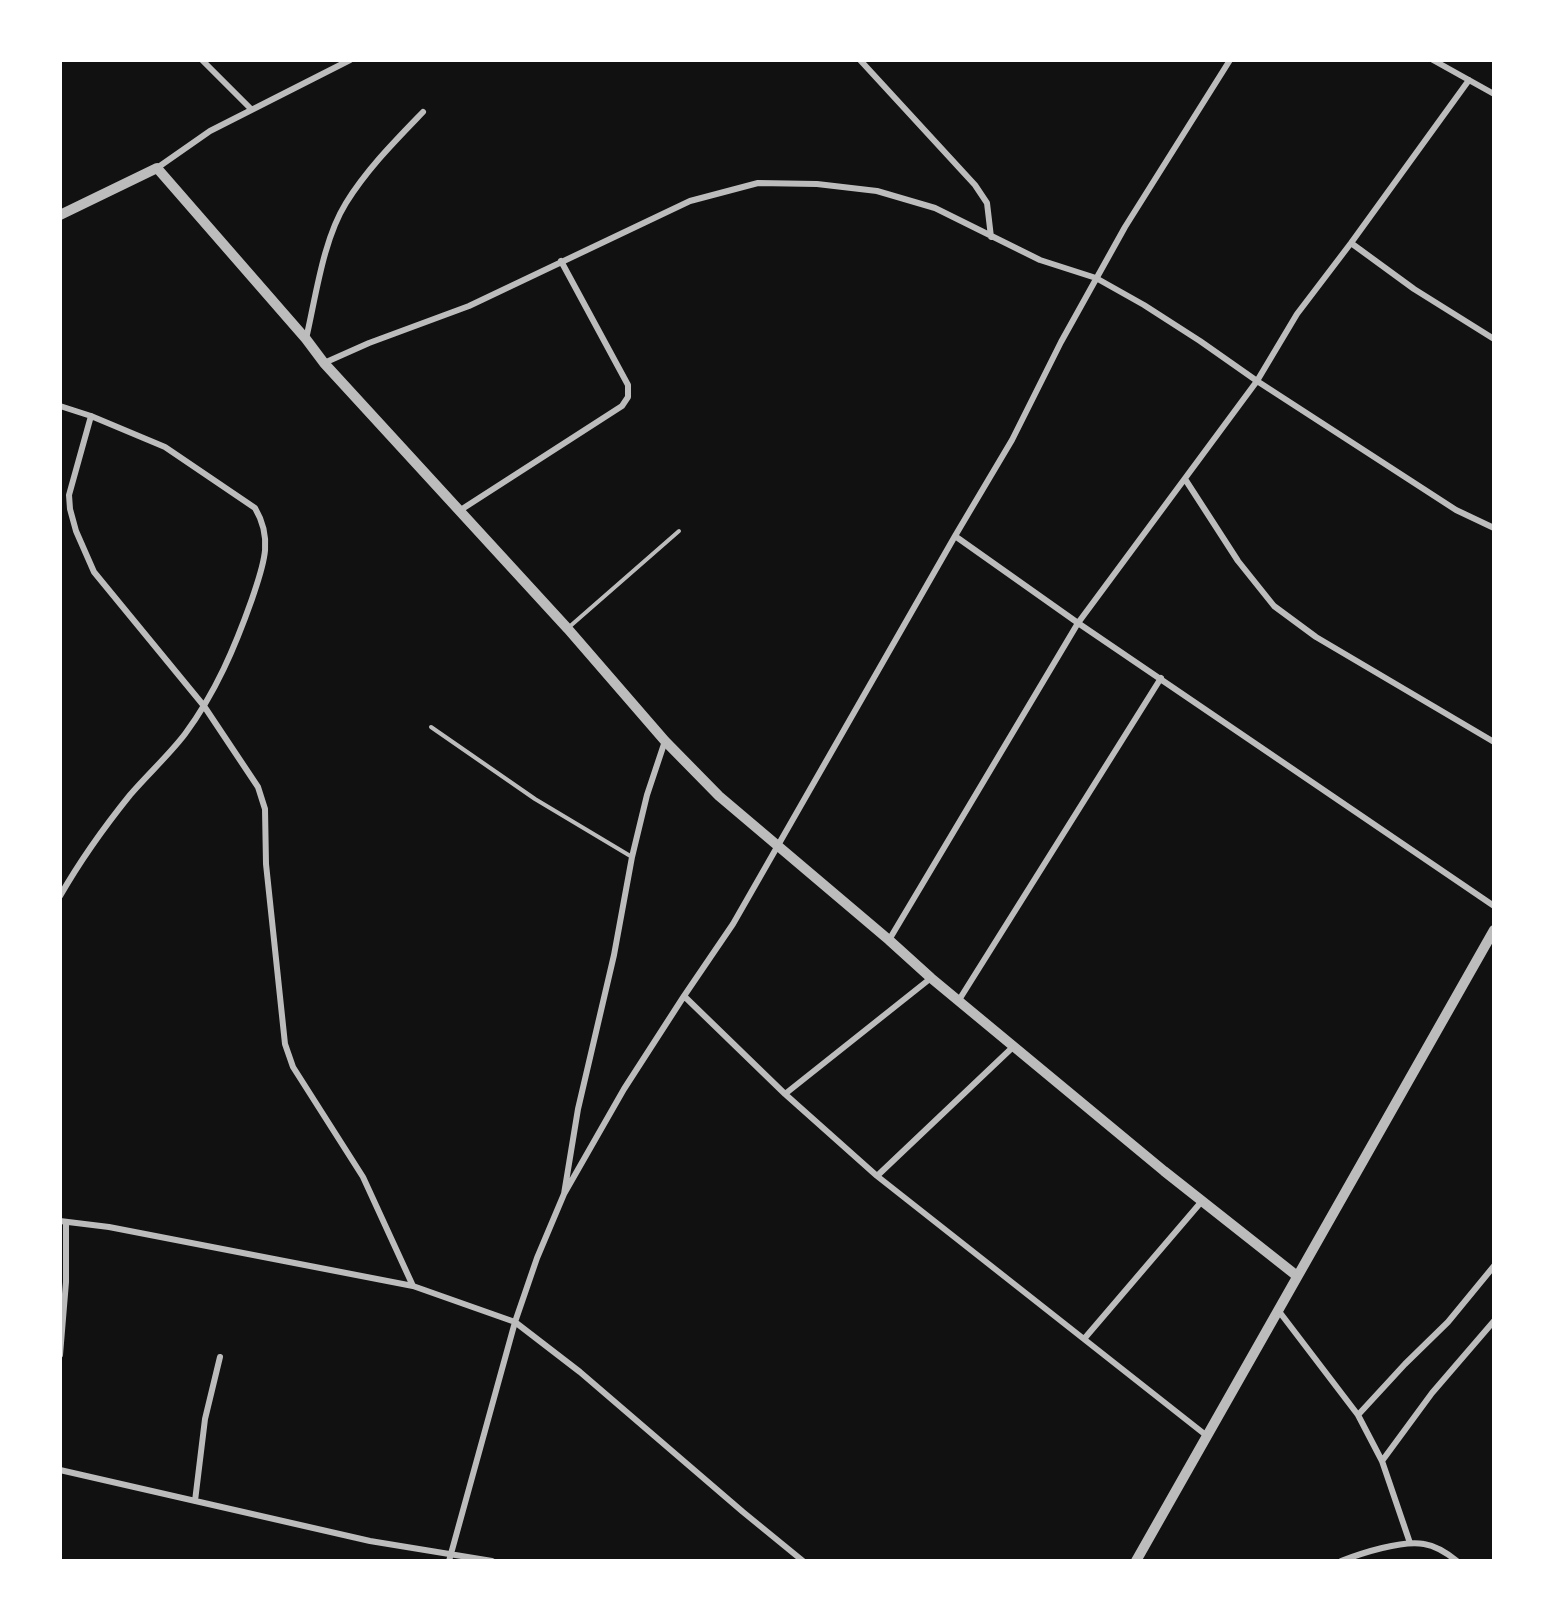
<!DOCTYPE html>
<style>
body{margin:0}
#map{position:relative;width:1554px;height:1621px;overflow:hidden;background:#111;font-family:Jost,sans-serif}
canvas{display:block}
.frame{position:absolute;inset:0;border:62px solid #fff;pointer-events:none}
</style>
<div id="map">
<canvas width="1554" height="1621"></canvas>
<div class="frame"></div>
</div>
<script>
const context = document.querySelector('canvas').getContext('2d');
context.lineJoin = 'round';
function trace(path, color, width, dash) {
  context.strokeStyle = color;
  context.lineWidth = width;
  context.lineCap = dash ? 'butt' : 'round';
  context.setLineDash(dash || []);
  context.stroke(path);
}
trace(new Path2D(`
 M568,628L679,531
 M431,727L535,799L632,857`), '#bcbcbc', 4);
trace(new Path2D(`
 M202,60L251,109
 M860,60L975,185L987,203L991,237
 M1433,60L1494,94
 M157,168L210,131L350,60
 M1351,243L1414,289L1494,339
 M306,339C316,296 323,240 346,203C367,169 395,141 423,112
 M324,363L369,343L469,306L690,201L758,183L817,184L877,191L935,208L1040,260L1096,278L1144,305L1200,341L1257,381L1456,510L1494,528
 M60,406L91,416L165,447L255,508C274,540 263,566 252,599C235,647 216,692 185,734C169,755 148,774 130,795C105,826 80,861 60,896
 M91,416L69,495L70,509L76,531L94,572L204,706L258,787L265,809L266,864L285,1044L293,1067L363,1177L413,1286
 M1185,479L1238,561L1274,606L1316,637L1494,742
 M459,511L622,406L628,397V385L561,261
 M955,536L1078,623L1494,906
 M889,940L1078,623L1257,381L1297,314L1351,243L1469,80
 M684,996L785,1094L877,1176L1207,1436
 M959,1000L1161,678
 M785,1094L931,978
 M877,1176L1014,1046
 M564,1194L624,1089L684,996L733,924L955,536L1012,440L1061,342L1125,227L1230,60
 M60,1221L109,1227L413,1286L515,1322L580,1372L743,1512L803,1561
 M1278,1310L1358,1415L1382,1461L1410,1543
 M1084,1339L1202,1201
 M60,1355L66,1282V1223
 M1358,1415L1405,1364L1448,1322L1494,1266
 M1382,1461L1432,1393L1494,1321
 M60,1470L370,1541L492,1561
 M195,1501L205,1419L220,1357
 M449,1561L515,1322L537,1258L564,1194L578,1109L614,955L632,857L647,795L665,741
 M1341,1561C1362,1553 1402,1540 1424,1544C1437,1546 1447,1553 1457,1561`), '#bcbcbc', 6);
trace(new Path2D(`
 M60,215L157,168L306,339L324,363L568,629L665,741L719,796L889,940L931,978L1164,1171L1297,1276
 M1136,1561L1494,930`), '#bcbcbc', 10);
</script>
